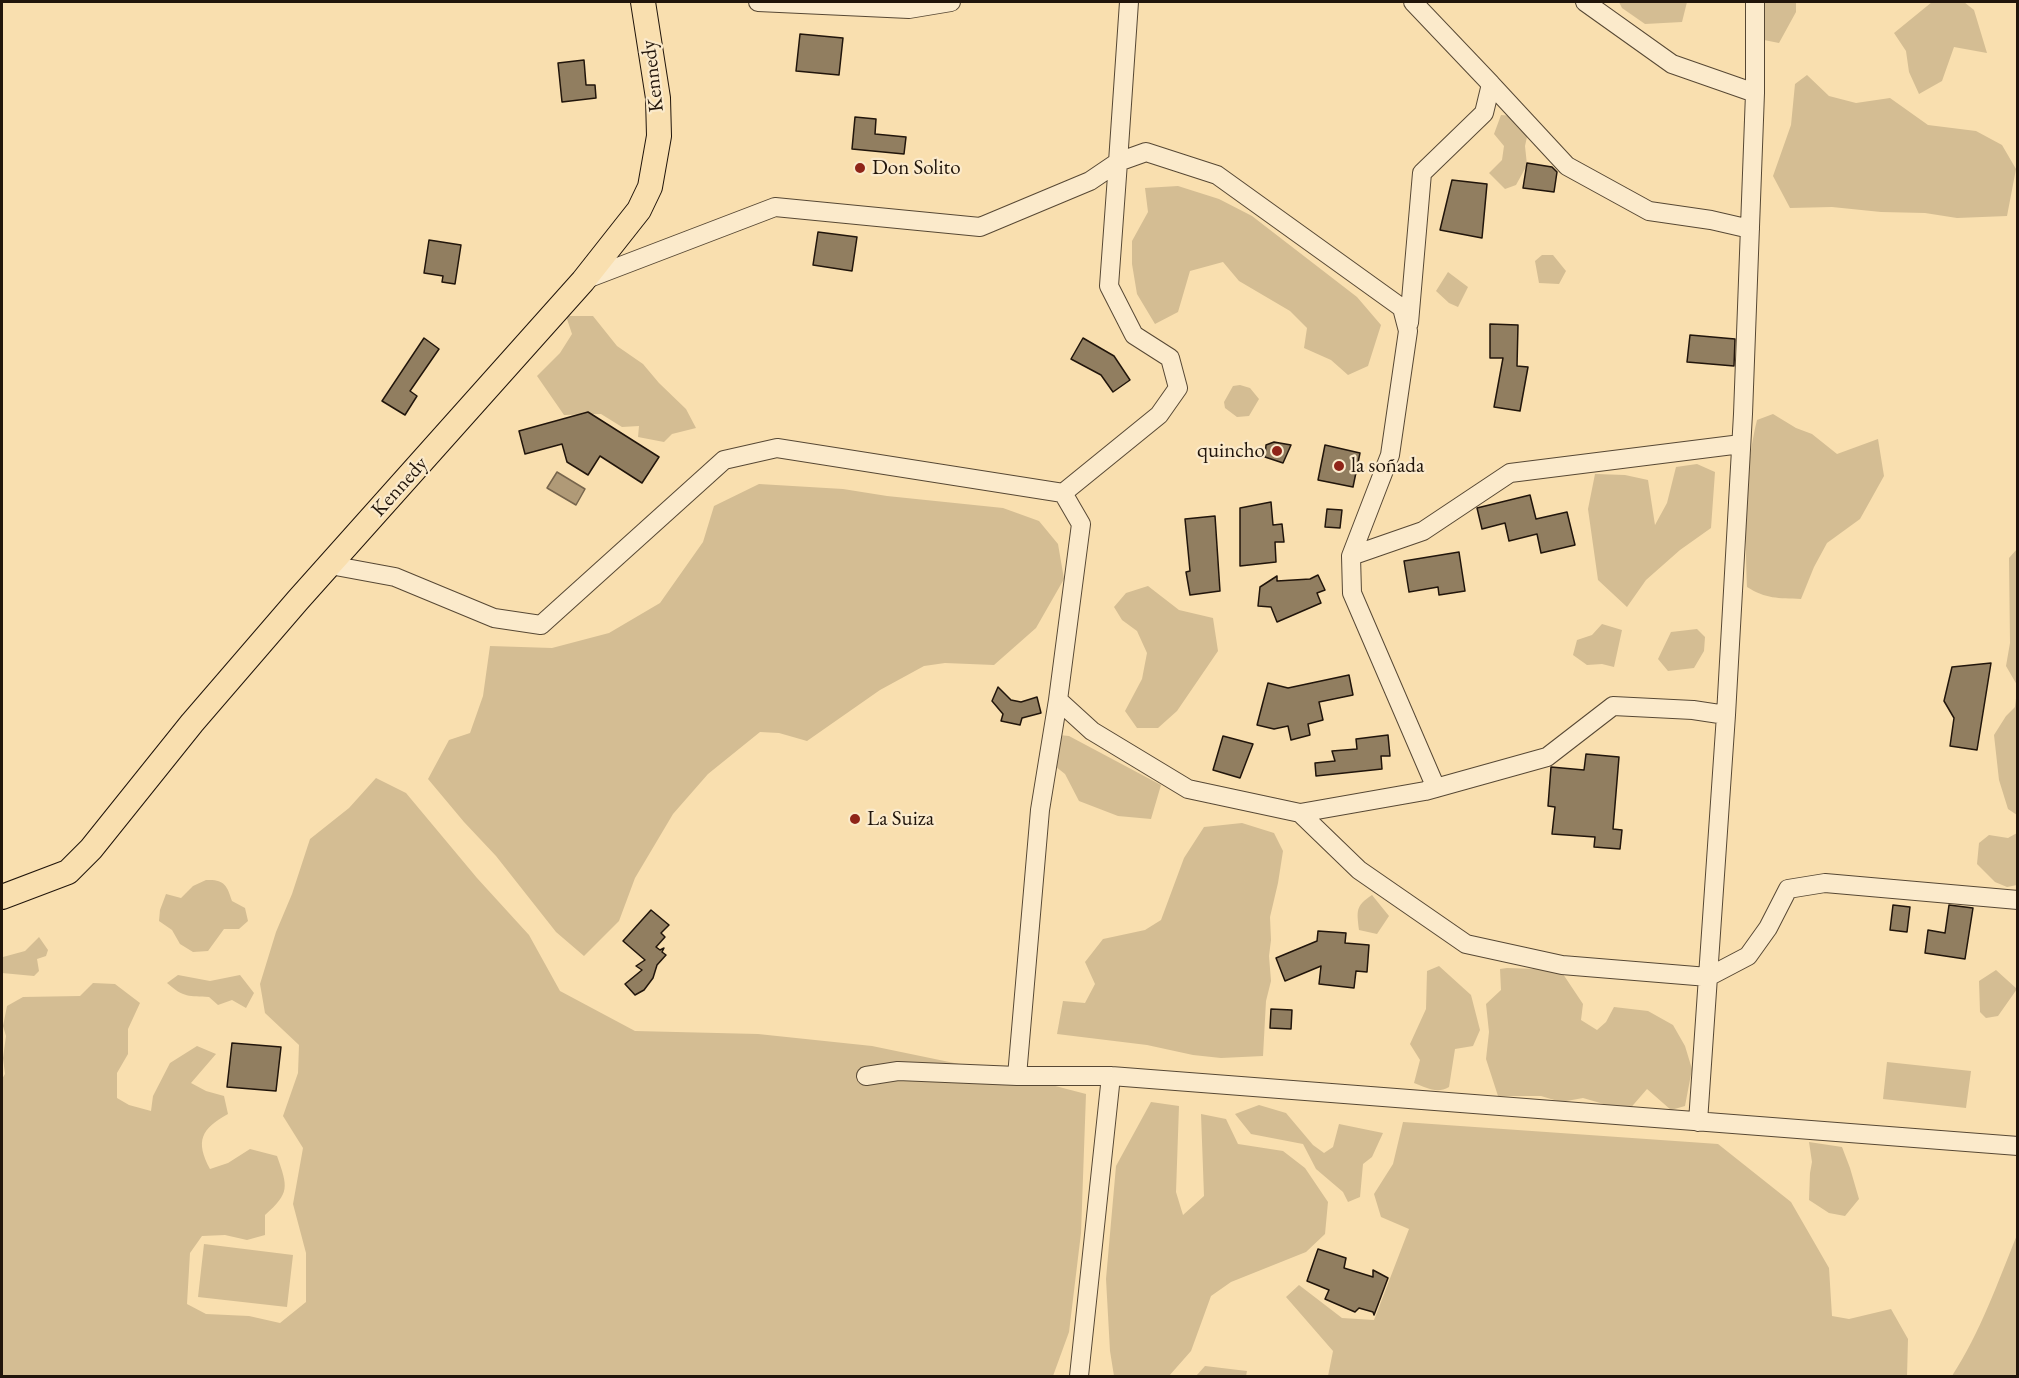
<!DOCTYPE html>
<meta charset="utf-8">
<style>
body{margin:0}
#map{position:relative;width:2019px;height:1378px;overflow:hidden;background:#f9dfaf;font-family:"EB Garamond",serif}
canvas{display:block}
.frame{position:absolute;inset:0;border:3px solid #21150b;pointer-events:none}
</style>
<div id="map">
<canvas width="2019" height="1378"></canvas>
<div class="frame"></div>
</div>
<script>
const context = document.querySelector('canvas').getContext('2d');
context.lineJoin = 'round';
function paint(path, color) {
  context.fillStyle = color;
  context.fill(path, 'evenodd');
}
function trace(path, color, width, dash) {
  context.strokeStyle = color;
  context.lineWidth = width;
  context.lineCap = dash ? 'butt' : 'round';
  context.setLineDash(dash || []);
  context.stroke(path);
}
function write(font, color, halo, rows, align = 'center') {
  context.font = font + ' "EB Garamond",serif';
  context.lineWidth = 4.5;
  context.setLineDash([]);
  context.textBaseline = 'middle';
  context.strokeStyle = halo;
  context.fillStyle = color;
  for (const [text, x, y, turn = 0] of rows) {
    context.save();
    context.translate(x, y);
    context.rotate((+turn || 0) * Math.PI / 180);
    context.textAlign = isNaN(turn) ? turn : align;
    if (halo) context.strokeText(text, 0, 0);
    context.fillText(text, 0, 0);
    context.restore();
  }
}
paint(new Path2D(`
 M1619,2H1687L1682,22L1645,24L1622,8Z
 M1747,2H1796V12L1779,43L1759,39Z
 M1932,2H1964L1974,10L1987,53L1954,47L1942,81L1919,94L1909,72L1906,51L1894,33Z
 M1807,75L1829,96L1856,103L1890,98L1928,125L1976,131L2002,145L2016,169L2007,216L1957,218L1925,213L1881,212L1832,207L1790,208L1773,176L1791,125L1795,84Z
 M1501,115L1514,116L1528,132L1525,146L1527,165L1516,185L1505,189L1489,173L1502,160L1504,146L1494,134Z
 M1178,186L1219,199L1252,216L1357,297L1381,325L1368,366L1348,375L1331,360L1304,348L1307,328L1290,311L1239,281L1223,262L1190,271L1178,312L1155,324L1137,294L1132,264V241L1148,212L1145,188Z
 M1542,255H1553L1566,271L1559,284L1539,283L1535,261Z
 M1448,272L1468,287L1458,307L1449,303L1436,291Z
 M566,316H593L617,346L643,364L659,383L686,409L696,428L672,434L664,442L638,437L639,426L622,427L601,414L564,415L537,376L560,353L572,334Z
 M1240,385L1250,388L1259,399L1249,416L1237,417L1225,408L1224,402L1233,386Z
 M1773,414L1796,428L1812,434L1837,454L1878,439L1884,476L1860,519L1827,543L1814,567L1801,599C1778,598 1766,599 1747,587C1745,533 1744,472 1757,420Z
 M1697,464L1715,472L1711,528L1680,550L1646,580L1627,607L1598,580L1588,509L1595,474L1625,475L1648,480L1655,525L1667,503L1676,467Z
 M759,484L843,489L887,496L1003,508L1039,521L1058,544L1064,579L1036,628L994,665L945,663L924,666L880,690L807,741L779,733L760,732L708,774L673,814L635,878L619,921L584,956L556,932L496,856L464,822L428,779L449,740L470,733L483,696L490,646L552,648L609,633L660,603L703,542L714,506Z
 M2017,549V685L2006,666L2010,643L2009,558Z
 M1148,586L1179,610L1213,618L1218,651L1177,711L1158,728H1137L1125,711L1142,679L1147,653L1137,631L1122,620L1114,607L1126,593Z
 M1602,624L1622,630L1614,667L1602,664L1587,665L1573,655L1577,640L1592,635Z
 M1697,629L1705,637L1704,651L1694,668L1668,671L1658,659L1671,632Z
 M2017,690V815L2008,809L1999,780L1994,735L2006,716L2015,707Z
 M1059,735L1069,736L1161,785L1151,819L1118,816L1079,801L1065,774L1046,759Z
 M376,778L406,793L477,878L529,935L560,991L635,1031L758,1034L872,1046L1017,1076L1086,1094L1081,1233L1069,1332L1053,1376H2V1079L5,1074L3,1058L6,1036L3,1026L7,1006L23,997L80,996L93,983L115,984L140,1003L128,1029V1054L117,1073V1098L129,1105L151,1111L153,1096L170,1063L197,1046L216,1054L191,1083L206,1091L224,1096L228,1114C201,1129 195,1141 210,1169L228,1163L250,1149L277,1156C288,1187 290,1193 265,1215V1235L247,1240L225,1235L202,1236L190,1253L187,1304L206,1314L249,1316L280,1323L306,1302V1253L293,1204L303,1148L283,1116L298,1073L299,1045L265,1013L260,984L276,932L292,894L310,839L349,808Z
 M1242,823L1274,833L1283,851L1278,883L1270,917L1271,940L1269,956L1271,981L1266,1001L1263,1056L1221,1058L1193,1055L1147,1045L1057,1034L1063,1001L1085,1003L1095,984L1085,962L1103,939L1145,930L1161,920L1184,858L1204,827Z
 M2017,833V885L2007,887L1995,882L1977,864L1979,843L1989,835L2008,838Z
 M206,880C224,879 227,885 232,901L245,908L248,921L239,929H224L208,951L193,952L180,944L172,930L159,921L160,910L166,894L181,898L193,886Z
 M1372,895L1389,916L1377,934L1359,930C1357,911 1355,906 1372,895Z
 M39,937L48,950L46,956L37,959L39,971L34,976L2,973L3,957L25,951Z
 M1439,966L1471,995L1480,1030L1473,1046L1455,1049L1449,1087C1437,1094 1427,1088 1414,1083L1420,1060L1410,1044L1426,1009L1427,971Z
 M1507,968L1538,969L1563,974L1583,1004L1581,1020L1597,1030L1606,1022L1614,1007L1648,1011L1673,1025L1685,1046L1692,1069L1685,1106L1671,1110L1647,1089L1628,1111L1583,1098L1561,1102L1541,1096H1498L1486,1059L1489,1032L1486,1004L1501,990L1500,969Z
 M1996,970L2017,989L1998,1016L1986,1018L1980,1012L1979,981Z
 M178,975L210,981L240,975L254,993L246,1008L232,1000L218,1005L209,997C189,996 184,998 167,983Z
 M1887,1062L1971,1071L1966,1108L1883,1099Z
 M1151,1102L1179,1106L1176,1192L1183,1215L1204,1196L1201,1114L1226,1119L1238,1144L1283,1151L1305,1168L1328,1202L1325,1234L1306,1252L1231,1282L1211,1296L1191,1351L1169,1376H1114L1110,1351L1106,1279L1116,1166Z
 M1259,1105L1286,1113L1313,1145L1324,1153L1333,1147L1339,1124L1383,1133L1372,1157L1363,1164L1360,1197L1348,1202L1343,1192L1316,1169L1303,1144L1251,1134L1235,1114Z
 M1403,1122L1718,1144L1791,1202L1829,1268L1832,1316L1849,1319L1891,1309L1908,1339L1907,1376H1328L1333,1351L1286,1297L1299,1285L1342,1318L1374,1320L1409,1229L1381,1217L1374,1194L1393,1164Z
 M1809,1142L1842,1147L1850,1168L1859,1199L1845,1216L1829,1213L1809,1200L1810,1173L1812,1162Z
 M2017,1235V1376H1952C1980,1333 1998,1282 2017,1235Z
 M204,1244L293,1255L287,1307L198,1297Z
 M1205,1366L1247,1371L1246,1376H1196Z`), '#d4bd93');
const water = new Path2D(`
 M557,472L585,489L576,505L547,488Z`);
paint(water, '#b09a77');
trace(water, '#77654c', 1.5);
const building = new Path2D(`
 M800,34L843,38L839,75L796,71Z
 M584,60L586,85H595L596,98L562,102L558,63Z
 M855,117L876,119L875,134L906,137L904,154L852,149Z
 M1527,163L1552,167L1557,172L1554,192L1523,188Z
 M1452,180L1487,184L1482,238L1440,230Z
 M818,232L857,237L852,271L813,265Z
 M429,240L461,245L455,284L442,282L443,276L424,273Z
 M1490,324L1518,325L1517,366L1528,367L1520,411L1494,407L1503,358H1490Z
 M1690,335L1735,339L1734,366L1687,362Z
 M424,338L439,349L410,391L417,396L405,415L382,401Z
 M1083,338L1114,356L1130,380L1113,392L1101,375L1071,359Z
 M588,412L659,457L642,483L600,456L588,475L567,462L562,444L525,454L519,431Z
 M1274,442L1291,445L1283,463L1265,457L1266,445Z
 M1325,445L1360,453L1353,487L1318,480Z
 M1530,495L1536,519L1567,512L1575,545L1541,553L1537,534L1509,541L1505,523L1482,529L1477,508Z
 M1271,502L1273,525L1282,524L1284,542H1275L1276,562L1240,566V508Z
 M1327,509L1342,510L1340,528L1325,527Z
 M1215,516L1220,591L1190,595L1186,572L1190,571L1185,519Z
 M1459,552L1465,591L1439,595L1438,587L1409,592L1404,561Z
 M1318,575L1325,590L1317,593L1321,603L1277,622L1271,607L1258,606L1260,587L1277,576V581L1310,579Z
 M1991,663L1977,750L1950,746L1954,718L1944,701L1952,667Z
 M1349,675L1353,695L1319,702L1323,720L1308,724L1310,735L1291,740L1288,726L1274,729L1257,725L1268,683L1288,688Z
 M998,687L1011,700L1021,702L1037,697L1041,713L1022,718L1020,725L1001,721L1003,714L992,701Z
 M1388,735L1390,756H1381L1382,769L1316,776L1315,763L1335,761L1332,751L1357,749L1356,739Z
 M1223,736L1253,744L1240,778L1213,770Z
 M1586,754L1619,757L1613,829L1622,830L1620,849L1594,847L1595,837L1552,834L1555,807L1548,806L1551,767L1584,770Z
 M1893,905L1910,907L1907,932L1890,930Z
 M1949,905L1973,908L1965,959L1925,953L1928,930L1945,933Z
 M651,910L669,925L661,933L665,937L656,947L660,950L664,948L662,952L666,955L657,965L653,978L644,990L635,995L625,984L642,970L636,966L645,960L623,941Z
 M1318,931L1346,933L1345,943L1369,945L1367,972L1356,971L1354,988L1319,984L1321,966L1285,981L1276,958L1317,941Z
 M1271,1009L1292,1010L1291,1029L1270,1028Z
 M232,1043L281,1047L276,1091L227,1087Z
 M1318,1249L1346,1258L1344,1268L1373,1277V1270L1388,1278L1374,1315L1373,1312L1359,1308L1355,1312L1325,1299L1329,1290L1307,1281Z`);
paint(building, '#917e60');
trace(building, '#21150b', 1.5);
const minor = new Path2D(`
 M758,2L909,9L951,2
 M1585,2L1672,64L1755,93L1743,414L1726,715L1698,1122
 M1755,2V93
 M1491,84L1567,166L1649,211L1711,220L1750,229
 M584,280L775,207L980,227L1090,181L1118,162L1129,2
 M1409,323L1422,173L1484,113L1491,84L1413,2
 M1063,493L1159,415L1178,388L1170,358L1134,335L1109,286L1118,162L1146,152L1217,175L1402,308L1408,331L1390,455L1351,556L1352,593L1436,788
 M1351,556L1423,531L1510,473L1741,444
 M330,565L395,577L494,618L541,625L724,460L777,448L1063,493L1081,524L1058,700L1092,731L1188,789L1300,813L1425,791L1547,757L1613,706L1693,710L1726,715
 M1300,813L1359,870L1466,944L1562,965L1708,977L1748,956L1768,928L1788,889L1825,883L2018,900
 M866,1076L898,1071L1017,1076H1111L2018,1146
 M1017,1076L1040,810L1058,700
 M1079,1376L1111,1076`);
const major = new Path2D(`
 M2,897L68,872L91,849L192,723L298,600L583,281L639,210L650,187L659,136L658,98L643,2`);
trace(minor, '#574834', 20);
trace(major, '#21150b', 26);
trace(minor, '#fbeacb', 18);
trace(major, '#f9dfaf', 24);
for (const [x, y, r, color] of [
 [860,168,6,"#8f2418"],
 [1277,451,6,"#8f2418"],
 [1339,466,6,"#8f2418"],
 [855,819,6,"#8f2418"]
]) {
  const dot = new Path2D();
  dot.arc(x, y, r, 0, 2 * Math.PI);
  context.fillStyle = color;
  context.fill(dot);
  trace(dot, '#fbeacb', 2);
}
write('21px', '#21150b', '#fbeacb', [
 ["Kennedy",653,76,-97],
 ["Kennedy",400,487,-48]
]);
write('21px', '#21150b', '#fbeacb', [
 ["Don Solito",872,168],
 ["quincho",1265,451,"right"],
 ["la soñada",1351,466],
 ["La Suiza",867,819]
], 'left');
</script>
